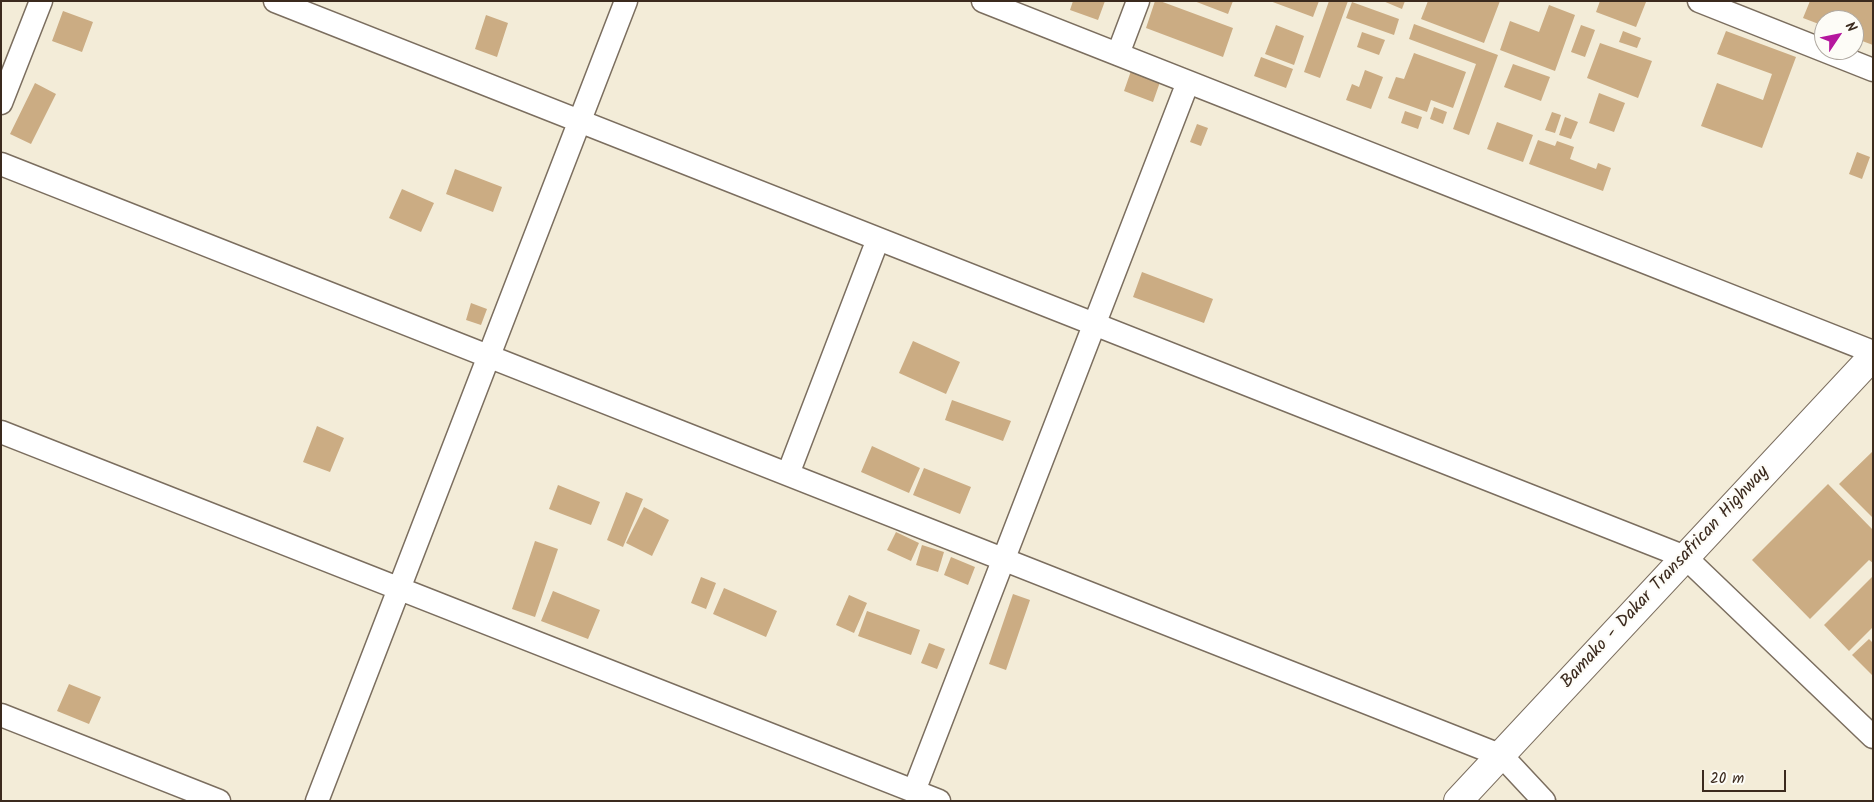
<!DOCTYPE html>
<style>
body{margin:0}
#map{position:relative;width:1874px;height:802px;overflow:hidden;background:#f3ecd8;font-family:Kalam,sans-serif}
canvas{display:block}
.frame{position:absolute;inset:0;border:2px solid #3b2a1e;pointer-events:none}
.north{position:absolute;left:1814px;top:10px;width:50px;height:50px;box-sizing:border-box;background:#fdfcf7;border:1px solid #afa8a0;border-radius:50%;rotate:56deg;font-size:14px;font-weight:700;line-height:20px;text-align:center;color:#3b2a1e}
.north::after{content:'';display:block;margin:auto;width:18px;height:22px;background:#b5179e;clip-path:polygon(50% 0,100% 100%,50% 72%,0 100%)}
.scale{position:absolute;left:1702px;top:770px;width:84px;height:22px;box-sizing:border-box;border:2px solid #3b2a1e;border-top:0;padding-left:6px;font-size:15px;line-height:18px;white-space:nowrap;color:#3b2a1e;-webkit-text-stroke:4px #fdfcf7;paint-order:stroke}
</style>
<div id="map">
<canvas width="1874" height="802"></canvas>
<div class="frame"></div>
<div class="north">N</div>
<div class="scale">20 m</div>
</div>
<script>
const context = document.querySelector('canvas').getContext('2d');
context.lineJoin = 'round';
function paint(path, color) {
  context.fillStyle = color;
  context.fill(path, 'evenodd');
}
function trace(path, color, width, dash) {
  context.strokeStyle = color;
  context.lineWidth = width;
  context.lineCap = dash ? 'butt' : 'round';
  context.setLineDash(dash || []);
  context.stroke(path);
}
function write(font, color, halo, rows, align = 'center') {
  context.font = font + ' Kalam,sans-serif';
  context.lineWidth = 4.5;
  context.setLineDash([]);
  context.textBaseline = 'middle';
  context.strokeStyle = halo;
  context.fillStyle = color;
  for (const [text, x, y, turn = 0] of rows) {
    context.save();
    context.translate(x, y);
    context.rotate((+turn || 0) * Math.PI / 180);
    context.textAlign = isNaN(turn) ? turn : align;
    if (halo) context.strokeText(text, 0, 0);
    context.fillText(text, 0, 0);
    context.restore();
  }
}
paint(new Path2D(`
 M1073,1H1105L1098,20L1070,10Z
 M1155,1H1160L1233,28L1223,57L1146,28Z
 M1194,1H1233L1228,14Z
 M1270,1H1319L1313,17Z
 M1329,1H1348L1320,78L1304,72Z
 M1383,1H1405L1402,9Z
 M1428,1H1500L1484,43L1421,19Z
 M1600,1H1643L1646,2L1636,27L1596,12Z
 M1810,1H1873V45L1854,38V20H1824V26L1803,18Z
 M1352,2L1399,19L1394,35L1346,18Z
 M1549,5L1575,15L1555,71L1500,50L1510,21L1539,32Z
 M63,11L93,22L82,52L52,41Z
 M486,15L508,23L497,57L475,49Z
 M1414,24L1498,55L1469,135L1453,129L1476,64L1409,39Z
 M1276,25L1304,36L1294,65L1265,54Z
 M1581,25L1595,30L1585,57L1571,52Z
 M1623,31L1641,38L1637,48L1619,42Z
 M1726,31L1796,57L1762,148L1701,126L1717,83L1763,100L1772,74L1717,54Z
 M1362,32L1385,40L1379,55L1357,47Z
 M1600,43L1652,61L1638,98L1587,78Z
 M1414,53L1466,72L1453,108L1431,100L1427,112L1388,98L1396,77L1404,79Z
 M1261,57L1293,69L1286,88L1254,76Z
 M1513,64L1550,77L1541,101L1504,87Z
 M1365,70L1383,77L1371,109L1346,100L1352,84L1359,87Z
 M1131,71L1160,82L1153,102L1124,91Z
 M35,83L56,94L31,144L10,134Z
 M1599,93L1625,103L1614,132L1589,123Z
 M1434,107L1447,112L1443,124L1430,119Z
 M1405,111L1422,117L1418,129L1401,123Z
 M1552,112L1561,115L1555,133L1545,130Z
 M1565,117L1578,122L1571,139L1559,135Z
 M1497,122L1533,135L1523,162L1487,149Z
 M1197,124L1208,128L1201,146L1190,142Z
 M1538,140L1555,146L1557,141L1574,147L1570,159L1596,169L1598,163L1611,168L1603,191L1529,164Z
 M1857,152L1870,157L1862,179L1849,174Z
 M455,169L502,187L493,212L446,194Z
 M402,189L434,203L421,232L389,218Z
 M1142,272L1213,299L1204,323L1133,297Z
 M471,303L487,309L481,325L466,320Z
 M913,341L960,362L946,394L899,373Z
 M952,400L1011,421L1003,441L945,420Z
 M317,426L344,438L330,472L303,462Z
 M872,446L920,468L909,493L861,472Z
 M1873,451V518L1839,484Z
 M924,468L971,487L960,514L913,495Z
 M1828,484L1873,530V563L1869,560L1810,619L1752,560Z
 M558,485L600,502L591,525L549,509Z
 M626,492L643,499L623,547L607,540Z
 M644,507L669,520L652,556L626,543Z
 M896,532L919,543L911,561L887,550Z
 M535,541L558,549L535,617L512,609Z
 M922,545L944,552L938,572L916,565Z
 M951,557L975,567L968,585L944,575Z
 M1873,576V627L1849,651L1824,625Z
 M701,577L716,583L706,609L691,603Z
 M724,588L777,611L766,637L713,614Z
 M553,591L600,610L588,639L541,621Z
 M1013,594L1030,600L1006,670L989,664Z
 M849,595L867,603L854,633L836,625Z
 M867,611L920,630L911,655L858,636Z
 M1869,639L1873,643V676L1852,655Z
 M929,643L945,649L937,669L921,663Z
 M69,684L101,697L89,724L57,711Z`), '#cbac83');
const minor = new Path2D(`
 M275,1L1685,557L1873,737
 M983,1L1873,352
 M1699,1L1873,70
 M1118,54L1138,1
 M1,103L41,1
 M1,164L1502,756L1544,801
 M1,432L939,801
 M788,474L878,239
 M1,715L219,801
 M914,791L1188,82
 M317,801L626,1`);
const trunk = new Path2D(`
 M1458,801L1873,356`);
trace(minor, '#7b6e5f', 25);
trace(trunk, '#7b6e5f', 30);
trace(minor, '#fff', 22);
trace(trunk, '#fff', 28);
write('18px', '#3b2a1e', '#fdfcf7', [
 ["Bamako - Dakar Transafrican Highway",1666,578,-47]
]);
</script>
